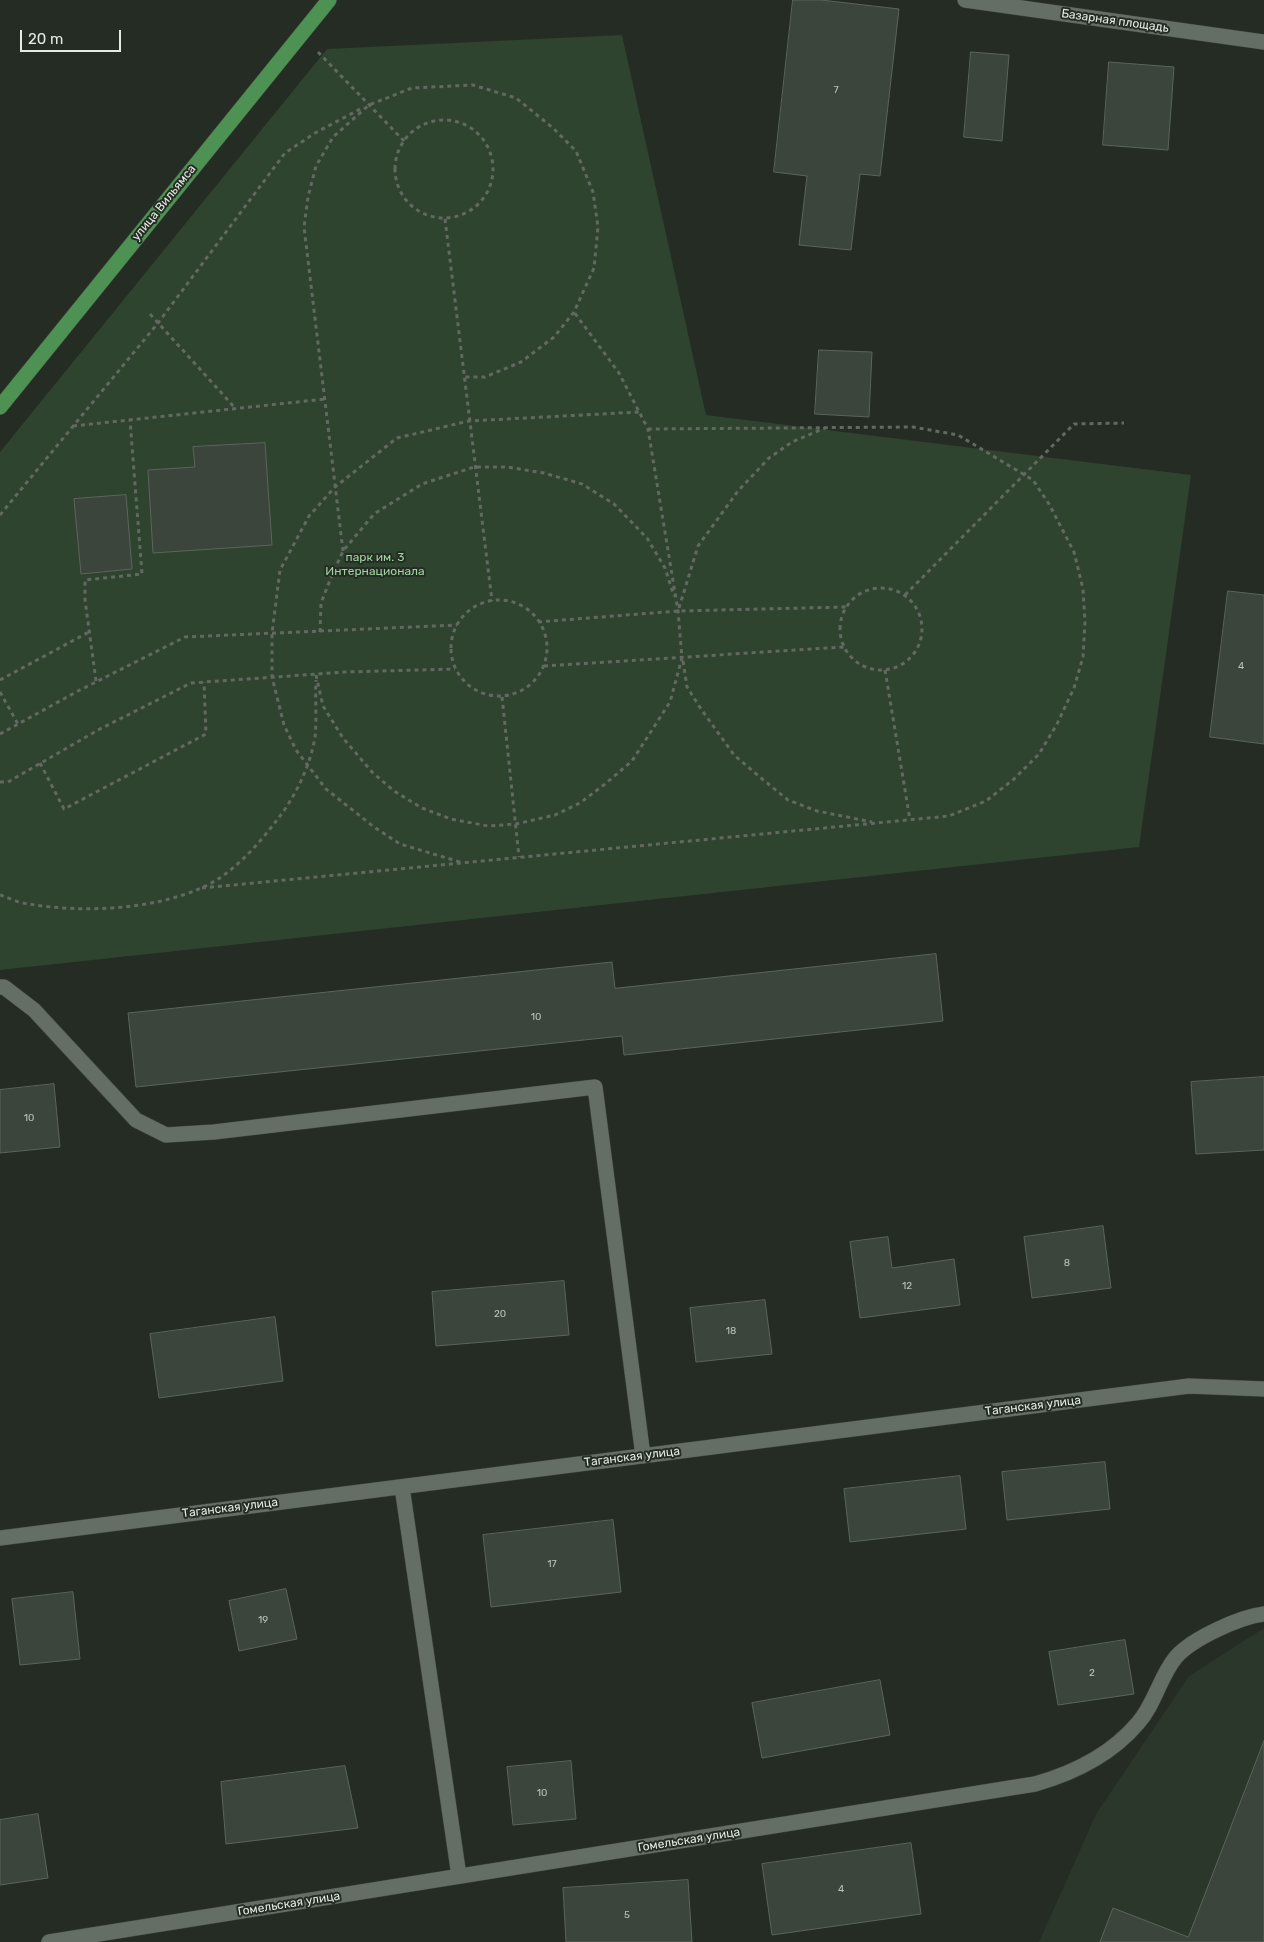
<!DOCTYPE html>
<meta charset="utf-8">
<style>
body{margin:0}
#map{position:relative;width:1264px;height:1942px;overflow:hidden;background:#242c23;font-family:Rubik,sans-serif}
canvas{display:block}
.scale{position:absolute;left:20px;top:30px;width:101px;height:22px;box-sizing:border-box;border:2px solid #e4eae4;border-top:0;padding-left:6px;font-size:15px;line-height:18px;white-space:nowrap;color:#e4eae4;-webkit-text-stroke:4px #242c23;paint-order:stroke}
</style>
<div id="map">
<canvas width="1264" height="1942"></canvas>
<div class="scale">20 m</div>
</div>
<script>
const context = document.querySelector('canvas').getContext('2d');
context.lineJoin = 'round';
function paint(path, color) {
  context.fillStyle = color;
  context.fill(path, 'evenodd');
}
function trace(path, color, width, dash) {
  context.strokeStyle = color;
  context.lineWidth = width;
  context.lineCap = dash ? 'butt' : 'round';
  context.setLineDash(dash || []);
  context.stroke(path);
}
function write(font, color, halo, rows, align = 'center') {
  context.font = font + ' Rubik,sans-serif';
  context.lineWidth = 4;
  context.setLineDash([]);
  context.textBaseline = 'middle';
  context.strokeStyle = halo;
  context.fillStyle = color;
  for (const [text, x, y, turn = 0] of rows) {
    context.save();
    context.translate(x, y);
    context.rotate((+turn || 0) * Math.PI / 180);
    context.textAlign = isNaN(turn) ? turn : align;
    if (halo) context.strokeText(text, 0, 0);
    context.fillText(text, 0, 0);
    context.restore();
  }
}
paint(new Path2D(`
 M1264,1628V1942H1039L1096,1814L1189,1676Z`), '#2a372a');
paint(new Path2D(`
 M622,35L706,415L1191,475L1139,847L0,970V452L327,49Z`), '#2e442e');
const building = new Path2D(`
 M793,0H821L899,9L880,176L860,174L851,250L799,245L807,176L774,172Z
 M971,52L1009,55L1002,141L964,137Z
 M1109,62L1174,67L1168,150L1103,145Z
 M819,350L872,352L869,417L815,414Z
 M265,443L272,545L153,553L148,470L195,467L193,447Z
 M126,495L132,569L81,574L74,499Z
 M1228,591L1264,595V744L1210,737Z
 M936,954L943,1021L624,1055L622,1036L136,1087L128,1013L612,962L615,988Z
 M1264,1077V1150L1196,1154L1191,1082Z
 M54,1084L60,1147L0,1153V1090Z
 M1103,1226L1111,1288L1032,1298L1024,1237Z
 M888,1237L892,1268L954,1259L960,1305L860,1318L850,1242Z
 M564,1281L569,1335L436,1346L432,1292Z
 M765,1300L772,1354L696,1362L690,1308Z
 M275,1317L283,1381L159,1398L150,1334Z
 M1105,1462L1110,1509L1007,1520L1002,1472Z
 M960,1476L966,1529L850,1542L844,1489Z
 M613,1520L621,1592L491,1607L483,1535Z
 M286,1589L297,1639L239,1651L229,1601Z
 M73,1592L80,1659L20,1665L12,1599Z
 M1125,1640L1134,1694L1058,1705L1049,1652Z
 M880,1680L890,1735L762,1758L752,1703Z
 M1264,1741V1942H1100L1113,1908L1188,1937Z
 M571,1761L576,1819L513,1825L507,1767Z
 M345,1766L358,1828L226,1844L221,1782Z
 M38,1814L48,1878L0,1885V1820Z
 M911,1843L921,1914L772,1935L762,1864Z
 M688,1880L692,1942H566L563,1888Z`);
paint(building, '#3c453c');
trace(building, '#5b655b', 1);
const minor = new Path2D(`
 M965,0L1264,42
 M0,987H4L34,1010L136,1120L166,1135L214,1132L595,1087L643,1456
 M402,1487L459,1876
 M0,1538L1189,1386L1264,1389
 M49,1942L1035,1784C1074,1773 1111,1755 1138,1723C1155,1704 1160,1676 1176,1657C1193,1638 1240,1617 1264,1614`);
const major = new Path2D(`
 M0,407L329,0`);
trace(minor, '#414741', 16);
trace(major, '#414741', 16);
trace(new Path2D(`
 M318,52L404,141
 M395 169a49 49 0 1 1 98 0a49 49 0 1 1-98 0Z
 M445,219L492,601
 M150,314L236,409
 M73,426L325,399
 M0,515L158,323L285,153L315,133L364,107
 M343,551L304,227L308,197L316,166L333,137L369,105L412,88L473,85L516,98L553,128L576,151L593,192L598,227L594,268L574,312L554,337L521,362L485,377H464
 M840 629a41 41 0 1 1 82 0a41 41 0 1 1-82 0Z
 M905,595L1074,424L1124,423
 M451 648a48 48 0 1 1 96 0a48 48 0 1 1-96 0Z
 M679,608L698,546L738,491L769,458L792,442L825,428
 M538,622L678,611L846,607
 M320,632L321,603L332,575L343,551L374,514L422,484L474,467H507L544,473L582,484L614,504L647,538L665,568L674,596
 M683,661L687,687L701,709L734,755L761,778L788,800L817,811L872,822
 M544,666L844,647
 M885,670L910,820
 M316,675L323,706L343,738L372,772L394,791L422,808L451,819L488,826L516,824L555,815L580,803L605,784L632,761L670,702L682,658L678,611L648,429L619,373L574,312
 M0,680L89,632
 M96,681L85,600V580L142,574L130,420
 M0,692L18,724
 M502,697L519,857
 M0,734L78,691L185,637L457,625
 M40,763L64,809L206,734L204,682
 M0,782H8L98,730L191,683L345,672L455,669
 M460,862L400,844L374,827L326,789L296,750L284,725L272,677V633L280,570L309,516L335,487L397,438L469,421L639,412
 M202,888L949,816L986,801L1014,779L1039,754L1057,724L1074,688L1083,657L1085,622L1083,589L1074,552L1049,504L1033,480L958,435L913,427L648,429
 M0,895C9,898 19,903 29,904C82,913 152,910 201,888C232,875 257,846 277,820C295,797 310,767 315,737C317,719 315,699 316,680`), '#626961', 3, [4, 4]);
trace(minor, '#656e64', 15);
trace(major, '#4d9253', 15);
write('10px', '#bac1ba', null, [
 ["7",836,90],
 ["4",1241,666],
 ["10",536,1017],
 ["10",29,1118],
 ["8",1067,1263],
 ["12",907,1286],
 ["20",500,1314],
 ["18",731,1331],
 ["17",552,1564],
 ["19",263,1620],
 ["2",1092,1673],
 ["10",542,1793],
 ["4",841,1889],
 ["5",627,1915]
]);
write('12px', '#e4eae4', '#242c23', [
 ["Базарная площадь",1115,21,8],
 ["улица Вильямса",164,203,-51],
 ["Таганская улица",1033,1406,-7],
 ["Таганская улица",632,1457,-7],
 ["Таганская улица",230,1508,-7],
 ["Гомельская улица",689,1840,-9],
 ["Гомельская улица",289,1904,-9]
]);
write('12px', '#a0d3a1', '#242c23', [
 ["парк им. 3",375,558],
 ["Интернационала",375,572]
]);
</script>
